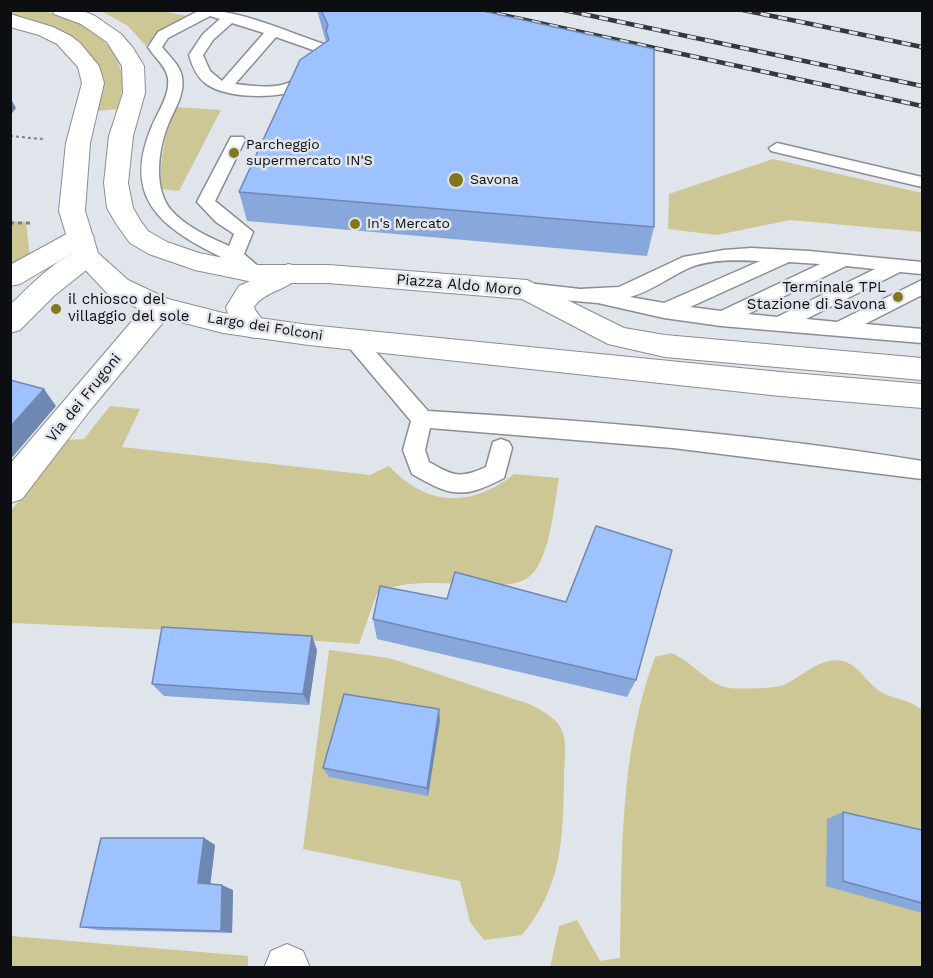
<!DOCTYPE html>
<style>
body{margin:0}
#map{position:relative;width:933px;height:978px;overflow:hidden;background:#e0e4eb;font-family:"Work Sans",sans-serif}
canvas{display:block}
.frame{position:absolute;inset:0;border:12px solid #0d0e11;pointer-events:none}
</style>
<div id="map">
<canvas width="933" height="978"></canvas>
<div class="frame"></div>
</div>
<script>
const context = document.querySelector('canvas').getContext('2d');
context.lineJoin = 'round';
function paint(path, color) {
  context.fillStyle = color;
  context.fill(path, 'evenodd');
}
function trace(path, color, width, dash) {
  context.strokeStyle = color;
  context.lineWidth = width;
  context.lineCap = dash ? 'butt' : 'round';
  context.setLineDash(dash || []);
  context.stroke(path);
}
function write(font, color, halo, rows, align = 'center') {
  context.font = font + ' "Work Sans",sans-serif';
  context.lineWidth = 5;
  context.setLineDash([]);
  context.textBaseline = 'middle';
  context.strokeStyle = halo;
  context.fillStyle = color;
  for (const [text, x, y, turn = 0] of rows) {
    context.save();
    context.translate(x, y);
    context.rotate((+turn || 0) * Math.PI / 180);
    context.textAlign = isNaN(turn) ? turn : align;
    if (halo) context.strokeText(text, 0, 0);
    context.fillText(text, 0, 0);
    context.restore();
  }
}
paint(new Path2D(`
 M11,11C21,11 33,9 43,11C91,21 139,55 117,109L96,111V63L11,14Z
 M101,11H163L186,16L156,34L146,46L128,26Z
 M176,107L221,110L179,191L161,189C159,159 165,135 176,107Z
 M773,159L922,193V232L790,220L717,235L668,229L669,194Z
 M11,221L26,222L30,258L11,268Z
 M110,406L140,409L122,447L370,475L389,466C427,507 472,508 514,474L559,478C554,505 552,539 539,564C534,575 523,583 510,584C469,589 415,574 377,593L359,644L171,630L11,623V511L66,440L84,439Z
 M329,650L389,658L529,704C539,709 552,715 559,725C569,740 564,761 564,779C563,838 562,887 522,935L484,940L470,922L460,881L303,849Z
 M671,653C694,662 706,684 729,688C739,689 774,689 784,685C804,676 826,651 850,664C862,670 869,685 881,692C895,700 910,699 922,710V967L550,968L559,926L577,920L600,961L620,958C622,857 619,753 655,657Z
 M11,936L248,956V967H11Z`), '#ccc794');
const service = new Path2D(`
 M200,10C242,10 284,31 324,44L330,55C324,68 317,80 304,87C281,100 225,99 205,83C196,76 192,65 189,55L203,34L220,19L210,16L168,38L162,47C169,56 180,65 182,77C185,95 174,110 168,125C158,150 153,188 171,210C186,227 209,237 229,246L234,234L216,222L197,202L231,137H243L245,140L215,201L253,232L244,254L267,274L265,278C248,283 231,262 217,255C159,226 122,196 152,126C159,110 170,95 168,78C166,66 154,57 148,47L158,32ZM232,23L264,33L222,81L210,71L203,55L213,40ZM276,37L313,50L316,55C298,92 270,88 235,84Z
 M777,143L922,177V187L771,151L769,148Z
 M751,248L809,251L922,262V274L900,272L806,319L837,322L922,280V295L865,324L922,329V343L721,326L664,318L598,303L527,297L520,295L518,290L520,285L527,283L580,289L619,287L683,257L724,250ZM760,261L664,303L630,297C652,291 669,277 689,268C710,259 738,260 760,261ZM789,262L820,264L721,311L690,307ZM846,266L875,269L777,317L748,314Z
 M354,333L361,335L428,411C593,421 759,434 922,461V479L673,448L430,428L425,450L429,462C453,476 460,479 486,467L493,442L501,439L509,442L512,448L504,478C463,499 452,497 412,474L403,450L411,421L347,345L344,340L347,335Z`);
const pedestrian = new Path2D(`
 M81,228L90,231L94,237L90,243L20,284L10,286V265L72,231Z`);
const minor = new Path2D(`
 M86,248L95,251L99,257L95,263L55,295L20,330L10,333V305C30,286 59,255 86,248Z
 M288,264L298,266L302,273C291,290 265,290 254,307C257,316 266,321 270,329L266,336C244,343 231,327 226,307L239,286Z
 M160,297L170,300L174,307L170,314L91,409L22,499L10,503V464L150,300Z
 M287,944L303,951L310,968H264L271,951Z`);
const tertiary = new Path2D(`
 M51,10H81L95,16L121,34L133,48L144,66L145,93L133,136L128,183L133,208L140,220L148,231L167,242L199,253L258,265H328L527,280L624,328L665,335L922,358V380L665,357L608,344L522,299L328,283H258L195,270L149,254L130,243L117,225L107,208L104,183L109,136L123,93L122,66L107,42L81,24L54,14Z
 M10,14L53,27L71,36L80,43L99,66L104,83L90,143L85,211L98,253L128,280L168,299L223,313L309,325L780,372L922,384V408L780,396L309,345L223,333L150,314L108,294L73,257L59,211L66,143L82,83L78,67L57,44L39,35L10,27Z`);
trace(service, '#8a8e94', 3);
trace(pedestrian, '#8a8e94', 2);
trace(minor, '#8a8e94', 2);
trace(tertiary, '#8a8e94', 2);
trace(new Path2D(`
 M10,136L43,139`), '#7f8186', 2, [3, 3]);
trace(new Path2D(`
 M10,223H33`), '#7f8186', 3, [4, 4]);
paint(service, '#fff');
paint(pedestrian, '#fff');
paint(minor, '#fff');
paint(tertiary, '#fff');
const rail = new Path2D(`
 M479,10L922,106
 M564,10L922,86
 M743,10L922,47`);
trace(rail, '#35373b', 4.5);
trace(rail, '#e0e4eb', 3, [9]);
paint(new Path2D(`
 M317,10H478L654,227L647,256L247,221L239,192L326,42Z
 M373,619L636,680L627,697L377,639Z
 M317,650L309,705L164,696L152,684Z
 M440,720L428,796L329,777L323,768Z
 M843,812L922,830V913L826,886L827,819Z
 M204,838L215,845L210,884L233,890L232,933L97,930L80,927Z`), '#88a7da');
paint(new Path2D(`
 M10,97L16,108L10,116Z
 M44,389L56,406L10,460V427Z
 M312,636L317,650L309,705L303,694Z
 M439,709L440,720L428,796L427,788Z
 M204,838L215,845L210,888L198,883Z
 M222,885L233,890L232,933L221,931Z`), '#6f88b1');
const building = new Path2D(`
 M321,10H478L654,49V227L239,192L300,60L329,40L326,31L328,25Z
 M10,380L44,389L10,427Z
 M596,526L672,550L636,680L373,619L380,586L447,599L455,572L566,602Z
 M162,627L312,636L303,694L152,684Z
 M344,694L439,709L427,788L323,768Z
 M843,812L922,830V903L843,881Z
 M101,838H204L198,883L222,885L221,931L80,927Z`);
paint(building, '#9ec2fd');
trace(building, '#6f88b1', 1.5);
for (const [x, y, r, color] of [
 [234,153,6,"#81781d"],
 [456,180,8,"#81781d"],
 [355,224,6,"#81781d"],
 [898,297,6,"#81781d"],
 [56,309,6,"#81781d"]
]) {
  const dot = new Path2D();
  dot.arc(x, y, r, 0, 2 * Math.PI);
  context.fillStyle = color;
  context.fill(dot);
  trace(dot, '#e0e4eb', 2);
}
write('14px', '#0d0e11', '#e0e4eb', [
 ["Parcheggio",246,145],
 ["supermercato IN'S",246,161],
 ["Savona",470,180],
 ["In's Mercato",367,224]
], 'left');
write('14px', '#0d0e11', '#e0e4eb', [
 ["Largo dei Folconi",265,327,9]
]);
write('15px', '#0d0e11', '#e0e4eb', [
 ["Piazza Aldo Moro",459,285,5],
 ["Via dei Frugoni",84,398,-51]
]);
write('15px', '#0d0e11', '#e0e4eb', [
 ["Terminale TPL",886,288],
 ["Stazione di Savona",886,305],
 ["il chiosco del",68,300,"left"],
 ["villaggio del sole",68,317,"left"]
], 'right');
</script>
